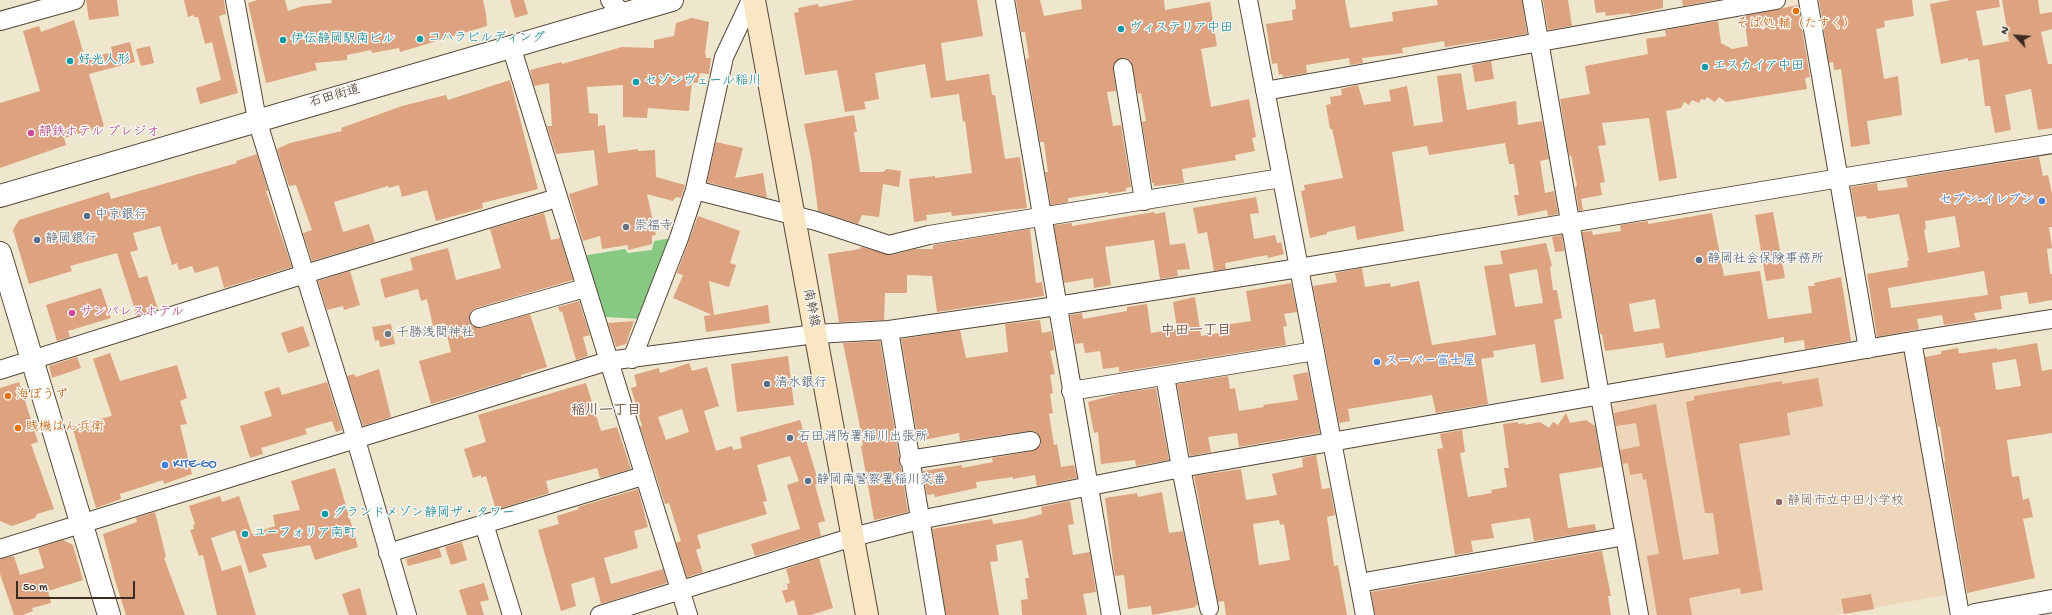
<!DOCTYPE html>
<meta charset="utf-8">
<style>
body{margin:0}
#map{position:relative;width:2052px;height:615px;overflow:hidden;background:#eee7cd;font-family:"Gochi Hand",sans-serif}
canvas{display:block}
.north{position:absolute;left:1996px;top:16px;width:40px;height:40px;-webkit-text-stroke:3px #f6f6f2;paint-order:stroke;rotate:296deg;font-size:11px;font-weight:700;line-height:16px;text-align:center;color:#3b2a1e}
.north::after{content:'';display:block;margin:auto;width:14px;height:18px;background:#3b2a1e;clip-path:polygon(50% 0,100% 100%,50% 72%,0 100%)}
.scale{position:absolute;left:16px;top:581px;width:119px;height:18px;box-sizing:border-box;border:2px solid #3b2a1e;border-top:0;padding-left:5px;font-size:12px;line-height:14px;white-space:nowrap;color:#3b2a1e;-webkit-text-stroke:3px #f6f6f2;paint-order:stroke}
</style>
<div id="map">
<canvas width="2052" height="615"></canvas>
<div class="north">N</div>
<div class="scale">50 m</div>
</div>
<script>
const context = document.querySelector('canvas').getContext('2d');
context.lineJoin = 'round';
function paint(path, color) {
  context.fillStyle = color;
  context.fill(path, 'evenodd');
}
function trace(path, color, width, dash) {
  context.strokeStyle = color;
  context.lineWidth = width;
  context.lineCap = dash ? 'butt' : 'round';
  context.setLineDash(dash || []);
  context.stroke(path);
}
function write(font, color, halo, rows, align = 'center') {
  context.font = font + ' "Gochi Hand","Klee One",sans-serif';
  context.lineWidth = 3;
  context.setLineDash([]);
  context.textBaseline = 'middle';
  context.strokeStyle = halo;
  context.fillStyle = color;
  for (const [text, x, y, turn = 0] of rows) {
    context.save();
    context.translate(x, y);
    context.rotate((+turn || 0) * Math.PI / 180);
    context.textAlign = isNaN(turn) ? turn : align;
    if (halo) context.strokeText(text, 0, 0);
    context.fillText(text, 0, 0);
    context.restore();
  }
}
paint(new Path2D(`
 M1906,351L1947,593L1946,595L1834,615H1645L1609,410L1615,403Z`), '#eed6bb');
paint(new Path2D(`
 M672,238L641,319L605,317L582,256L625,249L628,253L652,250L654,241Z`), '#85c983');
paint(new Path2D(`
 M86,0H117L119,16L89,20Z
 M184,0H224L226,14L219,16L238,93L200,104L196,88L221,80L212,42L205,44L198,17H194L193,15L188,17Z
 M257,0H285L288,11L303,6L332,3L331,0H483L486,14L487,26L400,52L399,48L372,53L371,50L347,55V60L315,63L317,70L266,83L248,3Z
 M510,0H524L528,14L515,18Z
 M855,0H977L983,36L941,43L946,81L989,74L992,95H995L1005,159L1020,157L1027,208L952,216L951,212L926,215L927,220L914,222L909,179L935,176V178L972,173L965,121L963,122L959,94L931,98L925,64L875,73L879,99L864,102L866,109L845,112L837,70L805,75L794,13L799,12L798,8L818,4L819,7Z
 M1016,0H1040L1044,16L1082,9L1081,0H1164L1165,10L1210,2L1217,46L1201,49L1211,107L1249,99L1256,137L1252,138L1255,151L1235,155L1236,160L1182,169L1184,183L1154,186V183H1152L1142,122L1146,121L1141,93L1138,94L1131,62L1126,58H1121L1113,65L1116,91L1107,92L1113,126L1121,125L1131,187L1126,188V191L1108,194V192L1068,198V202L1051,205L1045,172H1048L1044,142H1040L1026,59L1029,58L1025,32H1021Z
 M1295,0H1345L1350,28L1393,21L1392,12L1438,5L1437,0H1522L1527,34L1445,47L1444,41L1402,48L1403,53L1362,58L1363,63L1350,65L1349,58L1306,65L1307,73L1283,77L1282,74L1279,75L1277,63L1272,64L1266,24L1293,20L1292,10L1296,9Z
 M1543,0H1568L1572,26L1548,30Z
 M1594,0H1663V8L1630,15L1629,13L1606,16L1605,12L1596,13Z
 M1682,0H1716L1683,6Z
 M1819,0H1912L1914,16L1884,21L1885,27L1876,29L1884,79L1898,76L1902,115L1867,121L1870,144L1851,147L1841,69L1834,70L1833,62L1829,63Z
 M1951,0H1999L2000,7L1976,11L1983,46L2009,41L2002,0H2038L2040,14L2052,12V29L2041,32L2048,64H2052V128L2038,130L2031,89L2005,95L2011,130L1995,133L1990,106H1985L1979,59L1968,61V58L1941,64L1930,4Z
 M1798,5L1810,77L1805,78L1807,89L1726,102L1719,97L1715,102L1707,97L1705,100L1701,99L1699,103L1692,100L1689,105L1684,102L1681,108L1666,111L1677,178L1659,181L1649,118L1602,123L1606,145L1598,146L1605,182L1600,183L1602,195L1581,199L1583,210L1579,211L1575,187L1577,186L1571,155L1569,156L1560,99L1590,94L1585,66L1648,54L1646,39L1666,36L1665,30L1718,21L1721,43L1732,49L1748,46L1744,16Z
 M692,18L709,22L705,54H706V58H711L709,74L700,73L698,83L692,82L689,111L648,108L647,118L623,117V85L587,87L589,113L598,114V126L605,125L608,153L638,149V151L655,150L656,177L685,185L681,198L676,197L673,201L647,194L656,235L652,236V244L628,250V245L602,249L600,236L583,241L569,194L598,185L594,150L556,154L547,126H552L549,83L534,86L530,70L562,62V64L622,47L654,48V40L674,36L676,23Z
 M74,20L85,59L112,52L111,47L130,42L135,62L89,74L104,126L64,138L66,145L0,168V103L40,91L23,31L39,26L41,32Z
 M150,46L154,63L141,66L136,49Z
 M1491,61L1494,79L1475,82L1472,65Z
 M1461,73L1467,110L1516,101L1518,125L1542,121L1549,159L1540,161L1545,193L1554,191L1558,214L1548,216L1547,210L1518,216L1514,195H1519L1514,164H1509L1505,143L1429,155L1427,146L1392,152L1404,231L1357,240L1355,226L1327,232V234L1310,238L1301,191L1305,190L1304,185L1343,178L1332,129H1330L1326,105L1331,104L1330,97L1342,95L1341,89L1358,85L1364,105L1391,101L1389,90L1407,86L1414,126L1443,122L1437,76Z
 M510,80L538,189L482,203L483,208L436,221L427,190L402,197L399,185L389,188L388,186L334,202L343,232L369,224L375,242L312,261L303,233L312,230L296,185L289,186L277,149L290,143L342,131L341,128L402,106L446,95L448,100Z
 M854,115L857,132H854L860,172H883L887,169L901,171L899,187L883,184L879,217L862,215L858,224L818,211L811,158L804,124Z
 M716,142L743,148L735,178L763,173L767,198L707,182Z
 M257,154L268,191H266L292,267L224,288L218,266L195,273L192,266L179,270L177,263L172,265L160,226L133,233L138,250L130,252L139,278L147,276L158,309L137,316L117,253L70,266L72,271L29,284L13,230L19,220L109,192L111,199L237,163L236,161Z
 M2039,157L2043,176L2048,175L2052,194V227H2049L2052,248L2047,249L2050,274H2052V300L2029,304L2027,292L2000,296L2002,309L1974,313L1976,320L1944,325L1942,315L1917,319L1919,329L1877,337L1867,274L1908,267L1907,261H1909L1899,214L1867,219L1866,216L1856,217L1851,187L1877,183L1878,191L1908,187L1906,178ZM1955,216L1960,247L1928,253L1924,230L1926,229L1925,221ZM1984,271L1988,295L1891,308L1888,288Z
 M1256,197L1259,213L1250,214L1254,239L1275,235L1277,243L1281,242L1284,254L1268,258L1267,255L1225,263L1226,269L1214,271L1207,232L1198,234L1193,208Z
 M1154,212L1155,214L1165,212L1170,245L1185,243L1190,269L1177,270L1178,276L1160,279L1154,240L1105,247L1111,285L1094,288L1093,278L1064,283L1054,225L1072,223V226Z
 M1773,212L1785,278L1766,281L1755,215Z
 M544,213L551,240L560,238L573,280L476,308L471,311L469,320L472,326L481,328L530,314L547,367L521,375V377L431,404L419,361L451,352L444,323L433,326L427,299L421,301L418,289L385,298L380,279L413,270L410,258L448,248L456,280L501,268L490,229Z
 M1712,213L1724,276L1760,271L1768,319L1812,313L1808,286H1815L1814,283L1841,277L1851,341L1805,349L1804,340L1784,343V337L1666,358L1663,343L1605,351L1602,334H1600L1582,232L1592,231L1593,235L1621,231L1620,225L1626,224L1648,221V224ZM1655,299L1660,328L1634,332L1629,304Z
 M698,216L740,231L730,263L736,265L729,287L709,281L714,315L768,305L770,323L706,332L704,316L712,315L673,298L683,275L677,273Z
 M1030,229L1036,283L1042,282L1044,296L937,312L932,276L907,275V293H885L884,320L839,322L828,254L860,249L861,247L892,255L915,249H933V245Z
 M1562,235L1564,251L1555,252L1552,237Z
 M1546,243L1552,266L1550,267L1553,290H1557L1562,318L1554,320L1564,379L1541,383L1535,344L1493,351L1494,357L1481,359L1488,404L1436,413L1432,395L1348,409L1350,421L1339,423L1313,286L1337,282L1335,273L1362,268L1365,287L1390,283L1391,287L1419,281L1432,345L1496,335L1484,266L1503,264L1500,251ZM1537,269L1543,303L1515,307L1509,274Z
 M350,271L360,305L344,310L343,306L327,310L318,281Z
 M1291,283L1297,312L1284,314L1287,326L1283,327L1286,345L1119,372V367L1103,369L1100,351L1085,353L1083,343L1075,344L1070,315L1082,313L1083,319L1127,311V307L1147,304L1151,333L1177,329L1173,302L1195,297L1201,336L1225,332L1224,325L1251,321L1246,291Z
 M101,288L111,318L68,331L70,337L57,341L46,305Z
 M579,301L590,335L583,337L588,356L576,360L562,311L560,312L558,307Z
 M1040,320L1042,333L1051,331L1054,347V350L1050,351L1055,374L1050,375L1053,393L1050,394L1053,413L1049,414L1054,445L1057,444L1061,467L1074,465L1077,478L1037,486L1035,475L1013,479V477L976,482L977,488L935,497L934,494L927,495L923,471L962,465V468L993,462L992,458L1033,451L1041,445V439L1035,431H1030L960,441L959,433L918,441L901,339L960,330L966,358L1008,352L1005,324Z
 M634,321L626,344L616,347L608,323Z
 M391,324L395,344L380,347L379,340L375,341L372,327Z
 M303,326L310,346L288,353L281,333Z
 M880,341L908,512L874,520L861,446L863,445L859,422L843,343Z
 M2037,343L2042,371L2052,369V433L2007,440L2012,477L2019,476L2023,500L2029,498L2033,517L2023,519L2035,578L1967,593L1944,461H1945L1940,426L1938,427L1925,357L1941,354V351L1958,348L1959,353H1964L1997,348V350ZM2016,359L2021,386L1996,390L1992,363Z
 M110,353L120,381L177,365L187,398L180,401L187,424L180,425L192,474L164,484L163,480L120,494L121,499L96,508L72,426L112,416L93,359Z
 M788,356L794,405L737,412L731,364Z
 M77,357L81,368L52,378L49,366Z
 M689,363L692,371L707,367L719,406L704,411L716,451L732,446L733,450L742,448L740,437L800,420L819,484L815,485L825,521L818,523L821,536L755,556L751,544L800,529L787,485L799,481L790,456L757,465L767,501L763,502L767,514L697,535L701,548L696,550L703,572L687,577L676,543L681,541L669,503L665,504L640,426H642L631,388L637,386L634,375L659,368L660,373ZM682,409L689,432L666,440L658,417Z
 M379,369L391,417L363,426L347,376L354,374L356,377Z
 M1308,372L1320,433L1239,447L1237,433L1208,437L1211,452L1190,456L1177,384L1228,376L1230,389L1235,388L1239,411L1264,407L1263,405L1298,400L1293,375Z
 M1818,378L1823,406L1787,413L1790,435L1739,444L1763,590L1741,594L1740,588L1689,598L1692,615H1657L1647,556L1659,554L1646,479L1643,480L1642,473L1630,475L1628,463L1623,464L1620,450L1640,446L1636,423L1616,426L1614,413L1656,404L1683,560L1719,554L1713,513H1705L1686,402L1694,400V396L1782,381V384Z
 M19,382L38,442L31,444L54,509L37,514L35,518L12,526L0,521V388Z
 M327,382L342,430L336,432L332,421L305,429L307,434L261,448L263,454L250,458L240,426L272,416L264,392L279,387L282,395Z
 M586,383L601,431L617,427L631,469L600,478L597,468L546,481L549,493L496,510L486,476L481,478V475L473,478L464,449L486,442L478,415Z
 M1156,388L1169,460L1136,466L1135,460L1101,464L1098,432L1094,433L1088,402L1121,393Z
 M1566,413L1570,423L1586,420L1595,426L1602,467L1559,474L1568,528L1595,524L1596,531L1534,541L1530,518L1491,524L1494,538L1471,541L1473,552L1455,555L1437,449L1443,448L1440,434L1462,430L1465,452L1460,453L1468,497L1492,493L1491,490L1507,487L1504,468H1509L1503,424L1518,422V424L1525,423V425L1540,422L1549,428L1553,422L1558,425Z
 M1316,455L1322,489L1330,488L1335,515L1327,517L1334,566L1338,565L1347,615H1226L1224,601L1218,602L1194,476L1241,469L1246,500L1277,495L1272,474L1303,467L1302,458ZM1279,520L1280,525L1284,524L1290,560L1259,565L1253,524Z
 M335,468L358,547L315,560L310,545L262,554L267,567L249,573L235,530L211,538L222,571L241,565L256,615H217L203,555L199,556L190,530L194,529L193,525L195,524L189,506L220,496L222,502L239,496L252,534L275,526L273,515L300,510L291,481Z
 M638,489L648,527L634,531L638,548L604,558L611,584L663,569L667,583L601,604L594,577L571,584L576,606L561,611L538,530L559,524L557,516L579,509L578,507Z
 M1162,492L1169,533L1183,531L1198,605H1195L1196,607L1152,615L1151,606L1128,609L1124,575L1115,576L1105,498L1137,493L1138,497Z
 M1070,501L1074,524L1068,525L1073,555L1090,552L1096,592L1083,594L1087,615H1022L1021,600L1028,599L1025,578H1029L1022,540L996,545L998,561L990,562L999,615H946L932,529L992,519L993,524L1024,519L1042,514L1041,507Z
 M155,512L166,557L164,558L185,615H126L115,580L103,534L137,522L136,518Z
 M63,540L73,545L83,580L48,591L51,603L32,608L33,611L23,615H14L0,574V559L14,556L20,575L44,568L38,548Z
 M462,542L467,560L451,565L445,547Z
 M439,548L442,557L408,566L406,559Z
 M1602,551L1611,596H1608L1611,615H1375L1371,592Z
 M819,558L833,608L811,615H798L794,600L786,603L782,591L788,589L787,584L790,583L786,569Z
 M484,583L489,600L480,602L484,615H467L459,590Z
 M360,588L367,615H349L342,594Z
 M1871,594L1874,609L1844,614L1841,599Z`), '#dda27f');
const minor = new Path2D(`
 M235,0L257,120L352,426L407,615
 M610,0L623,14
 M1005,0L1111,615
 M1248,0L1365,615
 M1532,0L1600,396L1639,615
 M1808,0L1868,349
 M0,21L75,0
 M511,46L688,615
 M1123,68L1144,201
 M1265,91L1776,0
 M695,190L816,221L889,245L929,235L1281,178
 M479,318L585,288
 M889,330L936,615
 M1912,341L1960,615
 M632,359L679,238L695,190L724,57L751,0
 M0,370L305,274L557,198
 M1165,376L1181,468L1209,608
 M1071,391L1315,351
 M909,460L1031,441
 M484,524L512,615
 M0,549L608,361L815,334L889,330L1057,306L1299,268L1840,178L2052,144
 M388,553L643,476
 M1359,583L1625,536
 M600,615L853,537L919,520L1181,468L1912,341L2052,319`);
const tertiary = new Path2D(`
 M0,196L672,0
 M0,253L109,615
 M1975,615L2052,601`);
const secondary = new Path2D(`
 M754,0C790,205 831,410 867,615`);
trace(minor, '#564638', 20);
trace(tertiary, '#564638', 24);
trace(secondary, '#564638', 24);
trace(minor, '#fff', 18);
trace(tertiary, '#fff', 22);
trace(secondary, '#f9e7c3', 22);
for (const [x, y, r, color] of [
 [1796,11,4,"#e8710a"],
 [1121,29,4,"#0f9aa8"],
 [420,39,4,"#0f9aa8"],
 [283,40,4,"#0f9aa8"],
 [70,61,4,"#0f9aa8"],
 [1705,67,4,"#0f9aa8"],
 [636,82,4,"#0f9aa8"],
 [31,133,4,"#d1479c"],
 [2042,201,4,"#3f7fe0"],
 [87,216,4,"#5c6f8a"],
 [626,227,4,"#6b7280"],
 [37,240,4,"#5c6f8a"],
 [1699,260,4,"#5c6f8a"],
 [72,313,4,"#d1479c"],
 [388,334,4,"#6b7280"],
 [1377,362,4,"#3f7fe0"],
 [767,384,4,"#5c6f8a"],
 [8,396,4,"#e8710a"],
 [18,428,4,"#e8710a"],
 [790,438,4,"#5c6f8a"],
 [165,465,4,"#3f7fe0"],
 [808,481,4,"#5c6f8a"],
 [1779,502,4,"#8d6e63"],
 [325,514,4,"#0f9aa8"],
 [245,534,4,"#0f9aa8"]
]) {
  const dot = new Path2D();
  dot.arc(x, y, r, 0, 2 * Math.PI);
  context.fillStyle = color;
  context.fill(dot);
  trace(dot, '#f6f6f2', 1.5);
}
write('13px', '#c56008', '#f6f6f2', [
 ["そば処 輔（たすく）",1796,25,"center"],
 ["海ぼうず",16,396],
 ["賎機はん兵衛",26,428]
], 'left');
write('13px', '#0d838f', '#f6f6f2', [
 ["ヴィステリア中田",1129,29],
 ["コハラビルディング",428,39],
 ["伊伝静岡駅南ビル",291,40],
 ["好光人形",78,61],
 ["エスカイア中田",1713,67],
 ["セゾンヴェール稲川",644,82],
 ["グランドメゾン静岡ザ・タワー",333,514],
 ["ユーフォリア南町",253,534]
], 'left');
write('13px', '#3b2a1e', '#f6f6f2', [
 ["石田街道",335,97,-16],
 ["南幹線",810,308,79]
]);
write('13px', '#b23c85', '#f6f6f2', [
 ["靜鉄ホテル プレジオ",39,133],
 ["サンパレスホテル",80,313]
], 'left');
write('13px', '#366cbe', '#f6f6f2', [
 ["セブン-イレブン",2034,201,"right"],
 ["スーパー富士屋",1385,362],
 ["KITE-GO",173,465]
], 'left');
write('13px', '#4e5e75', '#f6f6f2', [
 ["中京銀行",95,216],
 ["静岡銀行",45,240],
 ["静岡社会保険事務所",1707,260],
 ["清水銀行",775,384],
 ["石田消防署稲川出張所",798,438],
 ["静岡南警察署稲川交番",816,481]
], 'left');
write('13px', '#5b616d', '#f6f6f2', [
 ["崇福寺",634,227],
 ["千勝浅間神社",396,334]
], 'left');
write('13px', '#785e54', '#f6f6f2', [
 ["静岡市立中田小学校",1787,502]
], 'left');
write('bold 14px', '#745440', '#f6f6f2', [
 ["中田一丁目",1196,332],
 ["稲川一丁目",606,412]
]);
</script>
